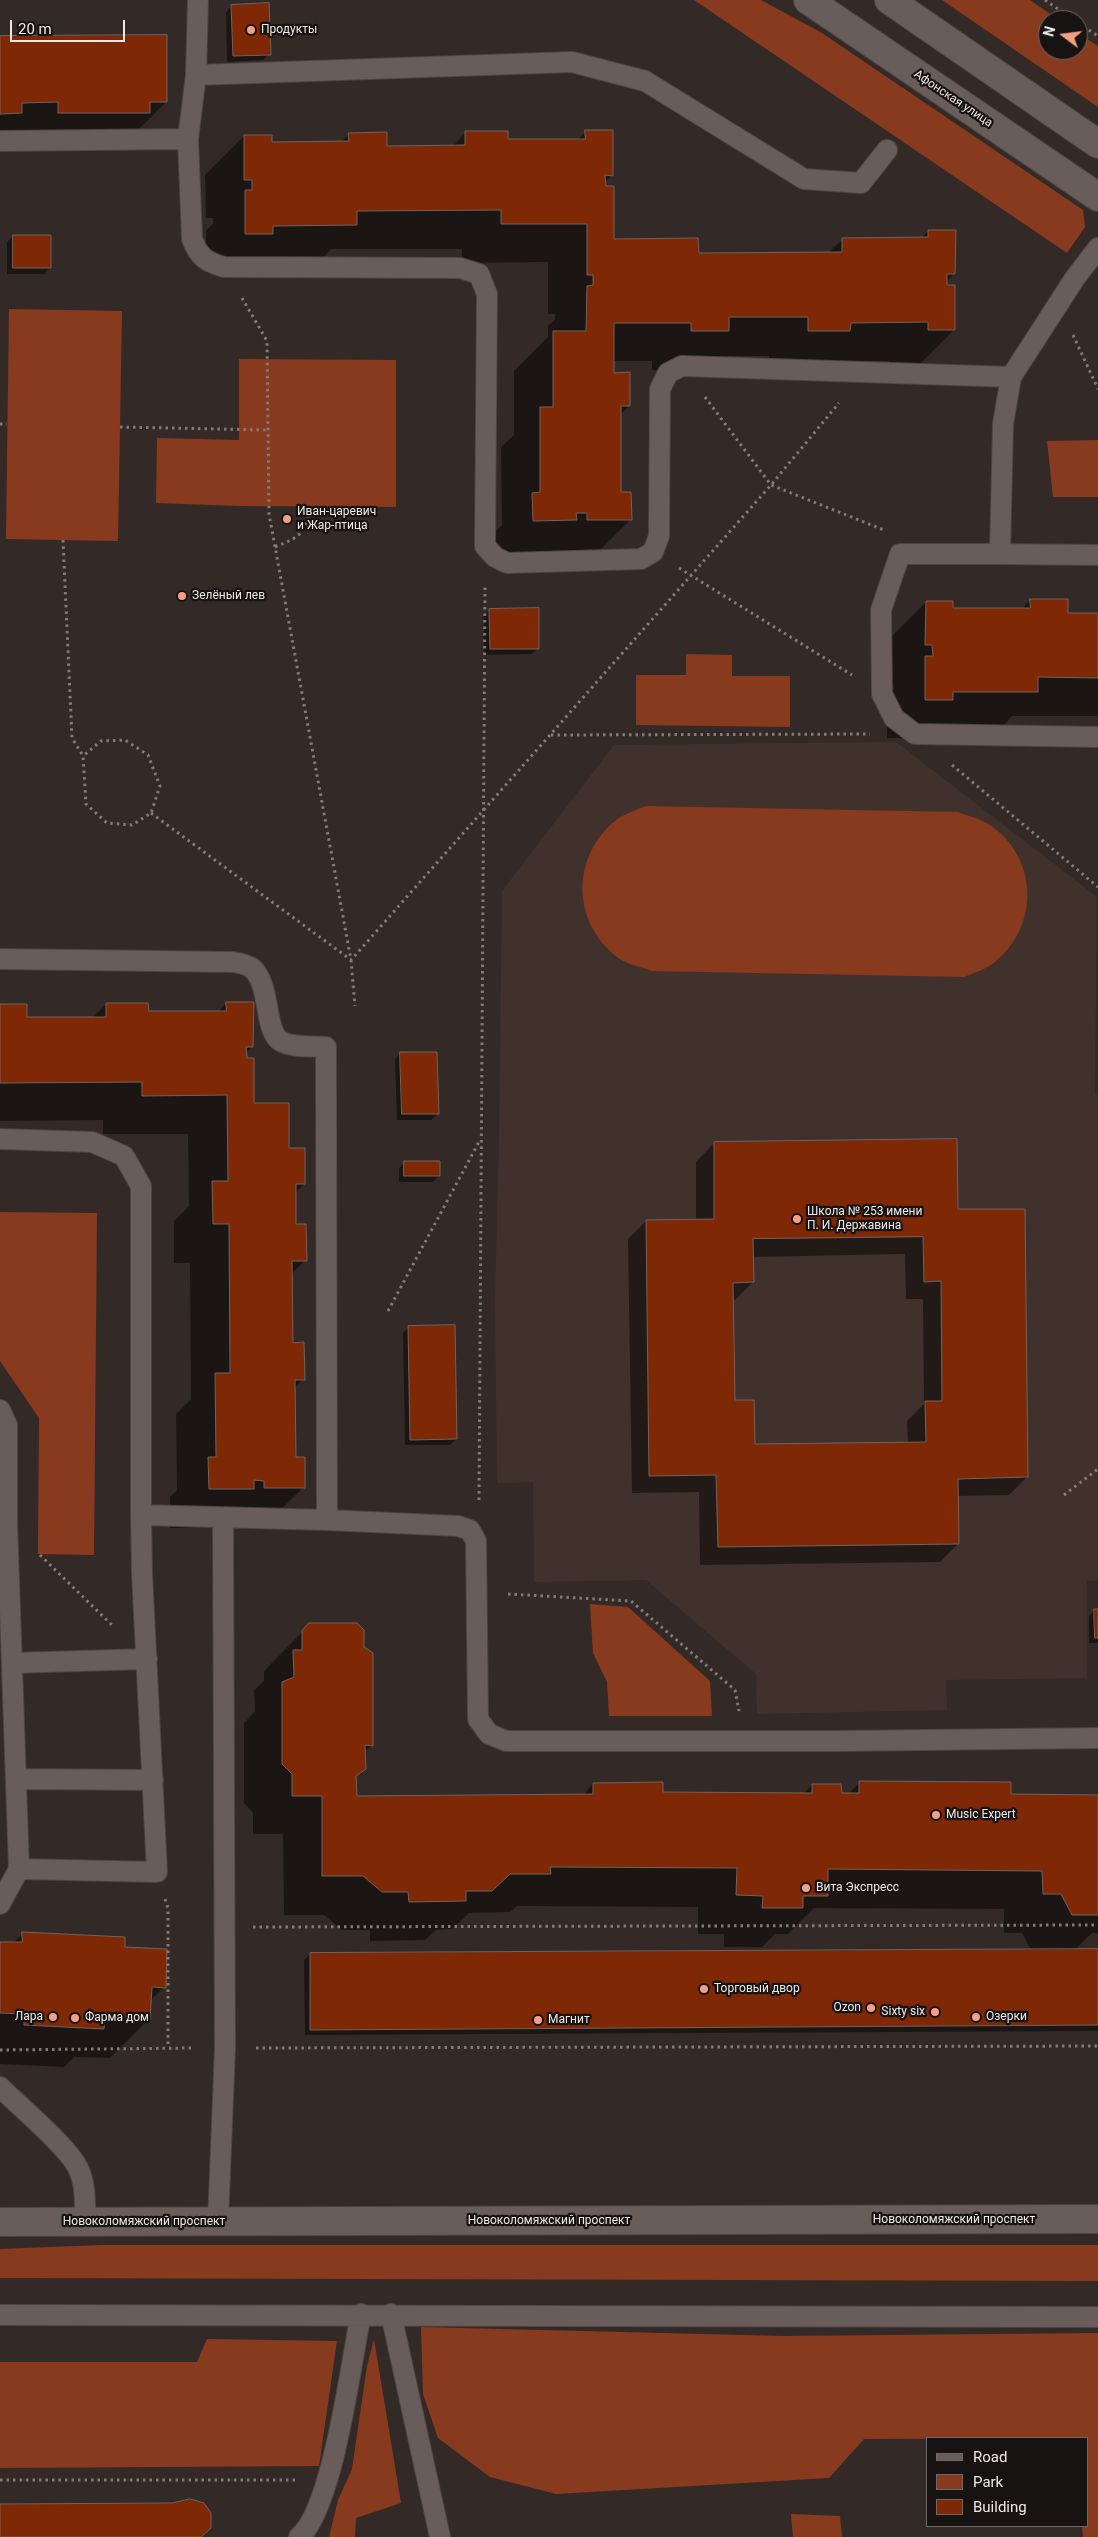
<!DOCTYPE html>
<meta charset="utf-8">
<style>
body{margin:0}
#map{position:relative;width:1098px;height:2537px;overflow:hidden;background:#332a27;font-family:Roboto,sans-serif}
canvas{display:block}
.legend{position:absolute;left:926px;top:2437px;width:162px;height:90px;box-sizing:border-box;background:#171312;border:1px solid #6d6867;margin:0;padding:6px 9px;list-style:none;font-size:15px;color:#eee8e6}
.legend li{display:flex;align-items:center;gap:10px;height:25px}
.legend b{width:25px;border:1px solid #6d6867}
.north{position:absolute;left:1038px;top:10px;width:50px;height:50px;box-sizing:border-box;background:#171312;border:1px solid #6d6867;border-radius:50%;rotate:285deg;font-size:14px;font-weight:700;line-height:20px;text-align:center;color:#eee8e6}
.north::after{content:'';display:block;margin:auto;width:18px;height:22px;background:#f39f84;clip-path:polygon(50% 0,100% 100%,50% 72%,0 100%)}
.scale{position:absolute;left:10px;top:20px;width:115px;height:22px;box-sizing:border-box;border:2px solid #eee8e6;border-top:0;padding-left:6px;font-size:15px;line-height:18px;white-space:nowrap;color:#eee8e6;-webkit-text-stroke:4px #171312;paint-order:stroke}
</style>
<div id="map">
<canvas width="1098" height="2537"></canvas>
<ul class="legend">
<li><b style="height:6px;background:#685d5a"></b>Road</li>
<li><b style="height:14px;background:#883a1f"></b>Park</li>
<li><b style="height:14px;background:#7e2805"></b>Building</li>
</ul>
<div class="north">N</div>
<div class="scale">20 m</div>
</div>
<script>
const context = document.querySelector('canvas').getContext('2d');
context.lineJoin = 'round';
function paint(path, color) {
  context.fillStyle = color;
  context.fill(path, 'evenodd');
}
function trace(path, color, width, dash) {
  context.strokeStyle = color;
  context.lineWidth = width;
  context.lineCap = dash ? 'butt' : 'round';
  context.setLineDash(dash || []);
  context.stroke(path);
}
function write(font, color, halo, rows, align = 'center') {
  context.font = font + ' Roboto,sans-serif';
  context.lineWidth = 4.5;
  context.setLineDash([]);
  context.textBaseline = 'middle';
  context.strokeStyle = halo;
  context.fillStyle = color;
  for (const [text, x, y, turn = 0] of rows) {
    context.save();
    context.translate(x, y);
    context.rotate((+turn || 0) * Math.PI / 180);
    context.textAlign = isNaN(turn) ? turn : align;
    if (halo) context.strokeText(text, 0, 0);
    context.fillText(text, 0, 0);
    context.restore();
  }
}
paint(new Path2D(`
 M896,742L1097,897L1095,1094L1098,1095V1580L1087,1581V1678L946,1680L947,1710L757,1714L756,1674L646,1580L534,1582L533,1482L497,1483L495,1300L499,1137L502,891L614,745Z`), '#41312c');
paint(new Path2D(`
 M694,0H761L822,33L1083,210L1085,227L1067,253Z
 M942,0H1030L1059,20H1048V50H1078V33L1098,46V107Z
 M9,309L122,311L118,541L6,539Z
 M239,359L396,360V507L239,506L156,503L157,438L239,440Z
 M1098,440V497H1053L1047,441Z
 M686,654L732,655V676H790V727L636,725V675H686Z
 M646,806L958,812C968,816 981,819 990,825C1038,858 1040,925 995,962C987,969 973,973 964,977L652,971C642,967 629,965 620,959C572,925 570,858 615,821C623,814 637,810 646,806Z
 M0,1212L97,1213L94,1555L38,1554L39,1418L0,1361Z
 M590,1604L628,1607L710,1681L712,1716H609L607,1682L593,1653Z
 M101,2245H1098V2281L0,2278V2249Z
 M421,2327L783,2336L1098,2333V2537H1083L1082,2526H1087V2438L864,2439L829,2478L556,2494L490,2477L438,2438L423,2394Z
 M207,2339L337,2341L319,2466L0,2468V2362H197Z
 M374,2339L401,2503L356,2518L355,2537H329L338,2500L352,2469L367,2366Z
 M791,2514L840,2516L842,2537H793Z`), '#883a1f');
paint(new Path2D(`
 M232,6L269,54L263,60L227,62L226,12Z
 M0,37L166,102L130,138H0Z
 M466,132L507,141L577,140L586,132L612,175L604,183L613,240L697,254L828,253L843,239H921L928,231L954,274L946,282L954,330L915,369H889V361H818L769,370V356H702L689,370H652V361H613V374L629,406L620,415V493L630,520L591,559L548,552H543L536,559H494V533L502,525L501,447L514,435V371L548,337V326L555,319V314H548V262L462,263V249H331L317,264L232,273H206V230L213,224V218H206L205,175L244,136L271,143H340L349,134L385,147H452Z
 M13,236L50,268L44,274H7V242Z
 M1030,600L1067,614H1098V716H1012L998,731L913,738H887V696L894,689L893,684H886L887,641L926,602L952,609H1022Z
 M490,610L538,648L532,654L484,655V616Z
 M226,1003L252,1047L245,1054L253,1104L288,1150L304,1184L295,1193V1225L305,1260L291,1275V1344L303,1379L294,1388V1459L304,1487L264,1526L170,1528V1497L177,1490L176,1414L191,1399L190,1263H174V1221L189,1206L188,1134H103V1120L0,1121V1006L26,1019L92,1018L106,1004L147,1013L218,1012Z
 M401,1053L437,1114L431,1120H397L395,1059Z
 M714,1143L956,1211L1027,1477L1009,1495L957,1496L958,1544L940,1562L700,1565L699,1492L632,1493L628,1239L646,1221L696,1220V1162ZM905,1254L906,1299H923L924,1404L907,1421L908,1443L754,1445L733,1401L732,1300H735L753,1282L752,1257Z
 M405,1162L439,1176L433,1182H399V1168Z
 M409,1327L456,1439L450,1445H405L403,1333Z
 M1095,1610H1098V1643H1089V1616Z
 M310,1624L363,1648L372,1745L364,1753L365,1768L355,1777L356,1797L582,1796L593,1784L661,1793L803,1794L812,1785L840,1794H848L860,1782L1009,1795L1098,1796V1933H1092L1075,1950H1098V2031L305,2035L304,1960L310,1954L1031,1950L1022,1933H1004V1909L814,1908L788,1934H775L762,1947H724V1934H698V1907L517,1906L510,1912L469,1913L452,1929L436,1930L425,1940L370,1941V1930H342L324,1915H284L283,1834H253V1813L244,1803V1723L255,1711L254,1690L264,1681V1671Z
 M23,1934L124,1949L164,1987L150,2001L149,2019L110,2058L74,2057L64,2067L0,2064V1943H13Z`), '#0007');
const building = new Path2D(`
 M269,3L271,55L233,56L231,5Z
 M167,35V102H150V113H58V102L22,103V113L0,114V36Z
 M585,130H613V176L605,175L606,186H614V239L698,238L699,253L842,252V238L928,237V230H956L955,274H947V285H955V330H928V322L851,323L850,331H808V317H729V331H691V323H614V373L630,372V406H621V492H631L632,520H587V513H576L577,520L533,521L532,493L540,492V407H553V331H586L587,286L593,285V275H587V224H501V210L357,211V225L273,226V234H245V190H252V180H244V135H272V142L349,141L348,133L387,132V146L465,145V131H508V139H585Z
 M13,235H51V268H13Z
 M1030,599H1068V613H1098V678L1038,677V692H953V700H925V656H933L932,645H925L926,601H953V608H1030Z
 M539,608V649H490L489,609Z
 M226,1002H254L253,1047H246L247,1058H254V1103H289V1148H305V1184H296V1224H306L307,1261H292L293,1343L304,1342L305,1380H295L296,1457H305V1488H264V1481L254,1480V1489H209L208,1457H216L215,1373H230L229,1224H213L212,1181H228L227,1095L142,1096V1082L0,1083V1004H27V1017H106V1003H148L149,1011H226Z
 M400,1052H437L439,1114H402Z
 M957,1139L958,1209H1025L1028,1477L958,1479L959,1544L718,1547L716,1475L649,1476L646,1220L714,1219V1142ZM923,1237L924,1282L941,1281L942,1401H925L926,1442L755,1444L754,1400H735L733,1283L754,1282L753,1239Z
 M404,1161H440V1176H404Z
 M455,1325L457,1439L410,1440L408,1326Z
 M1094,1609H1098V1638H1095Z
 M309,1623H357L364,1630V1647L373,1653V1746L365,1745L366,1769L356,1776L357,1796L593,1794V1783L663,1782V1792L812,1793V1784H841L842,1793H859V1781L1011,1782V1794L1098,1795V1915H1072L1061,1894H1043L1042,1871L828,1869V1896H803V1908H762L763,1896L736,1895L737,1868L550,1867L551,1874H510L492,1891H466V1901L409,1902L408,1892H382L363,1876H322V1796H292V1774L282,1764V1682L294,1677L293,1650H302V1631Z
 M22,1932L125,1937V1947L167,1949L166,1988L152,1987L150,2020L105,2018L104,2029L24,2025V2014L0,2013V1942H22Z
 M1098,1949V2025L310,2030V1953Z
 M190,2499L204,2503L211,2513V2528L201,2537H0V2504L172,2503Z`);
paint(building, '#7e2805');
trace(building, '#6e6460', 1);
const lane = new Path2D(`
 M196,75L572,62L645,81L804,179L861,183L887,150
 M188,139L192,239C199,257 206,262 224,267L460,268L479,274L487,294L485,546L495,557L507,563L641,559L653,552L659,536L660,389L668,373L682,366L1011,377
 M0,141L188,139L196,75L198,0
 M1098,248L1075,278L1011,377L1003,424L1000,554H900L881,610L882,694L894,718L915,734L1098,737
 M1000,554L1098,555
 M0,959L233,962C239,963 248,965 252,968C271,985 264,1028 279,1040C290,1048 312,1046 326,1047L327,1520L141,1515V1186L124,1156L92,1142L0,1139
 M0,1410L7,1425V1523L19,1869L157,1872L142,1573L141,1515
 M327,1520L458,1526L470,1530L476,1541L478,1719L489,1734L506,1741H838L1098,1738
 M12,1663L147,1659
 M16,1779L153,1780
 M0,1904L19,1869
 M0,2087C19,2106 68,2147 78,2168C86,2184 85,2204 85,2222
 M218,2222L225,2048L223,1518
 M391,2314L440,2537
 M0,2315L1098,2317
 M299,2537C333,2509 351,2362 361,2314`);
const street = new Path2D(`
 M0,2222L1098,2219`);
const secondary = new Path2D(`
 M808,0L1098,197
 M889,0L1098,144`);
trace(lane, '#4d4543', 22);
trace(street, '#4d4543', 30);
trace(secondary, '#4d4543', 30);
trace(new Path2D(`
 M1045,0L1074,20
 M1078,23L1098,36
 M242,298L267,341L269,514L351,960L355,1006
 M1073,335L1098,389
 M705,397L771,485L884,530
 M0,424H7
 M120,427L268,430
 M63,540L72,738L83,756L86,804L107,823L132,825L151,813L160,786L148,755L125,740L101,741L83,756
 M275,547C305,535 301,534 312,507
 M679,568L852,675
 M551,735L870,734
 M952,765L1098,887
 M151,813L351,960L771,485L839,403
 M388,1311L480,1140
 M1064,1495L1098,1469
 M479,1500L485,587
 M40,1555L114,1627
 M508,1594L631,1601L735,1690L739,1711
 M165,1899L168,1908V2048
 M253,1927L1098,1925
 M256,2048L1098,2046
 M0,2050L194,2048
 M0,2480H297`), '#837b78', 3, [2.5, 4]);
trace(lane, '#685d5a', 20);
trace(street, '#685d5a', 28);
trace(secondary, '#685d5a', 28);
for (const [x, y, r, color] of [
 [251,30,5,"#f39f84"],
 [287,519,5,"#f39f84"],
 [182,596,5,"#f39f84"],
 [797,1219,5,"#f39f84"],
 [936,1815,5,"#f39f84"],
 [806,1888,5,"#f39f84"],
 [704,1989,5,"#f39f84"],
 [871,2008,5,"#f39f84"],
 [935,2012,5,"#f39f84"],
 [53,2017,5,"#f39f84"],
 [976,2017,5,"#f39f84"],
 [75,2018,5,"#f39f84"],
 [538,2020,5,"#f39f84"]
]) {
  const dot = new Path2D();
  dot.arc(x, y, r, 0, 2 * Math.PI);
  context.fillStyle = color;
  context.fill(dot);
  trace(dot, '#171312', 2);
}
write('12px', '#eee8e6', '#171312', [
 ["Продукты",261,30],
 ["Иван-царевич",297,512],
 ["и Жар-птица",297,526],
 ["Зелёный лев",192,596],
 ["Школа № 253 имени",807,1212],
 ["П. И. Державина",807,1226],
 ["Music Expert",946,1815],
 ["Вита Экспресс",816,1888],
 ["Торговый двор",714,1989],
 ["Ozon",861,2008,"right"],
 ["Sixty six",925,2012,"right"],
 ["Лара",43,2017,"right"],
 ["Озерки",986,2017],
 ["Фарма дом",85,2018],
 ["Магнит",548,2020]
], 'left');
write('12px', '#eee8e6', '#171312', [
 ["Афонская улица",953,99,34],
 ["Новоколомяжский проспект",954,2220],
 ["Новоколомяжский проспект",549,2221],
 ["Новоколомяжский проспект",144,2222]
]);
</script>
